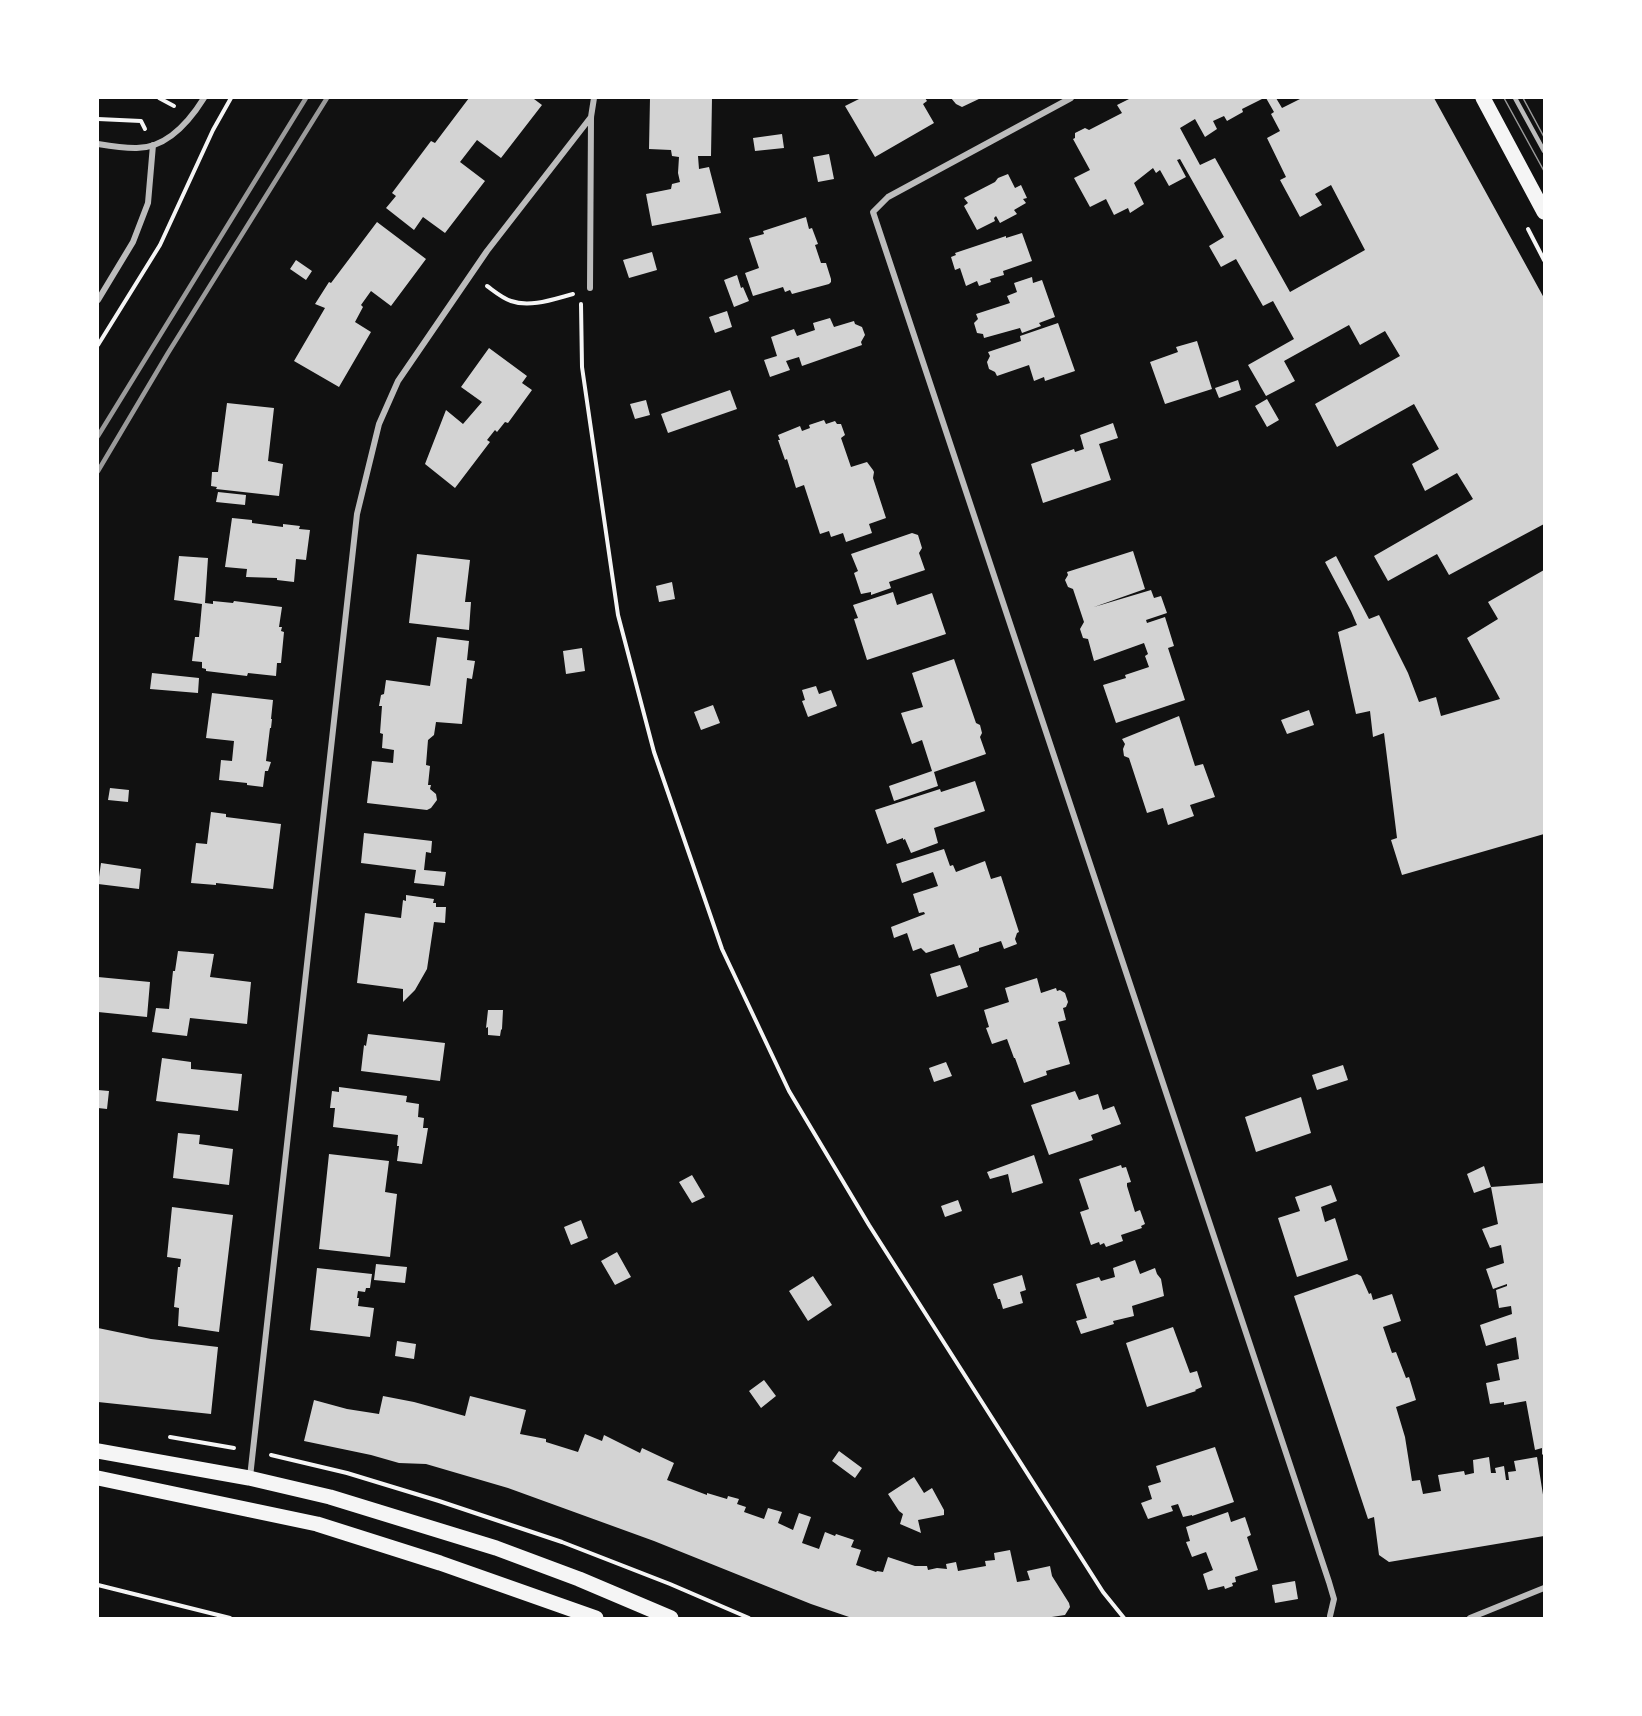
<!DOCTYPE html>
<style>
body{margin:0}
#map{position:relative;width:1642px;height:1716px;overflow:hidden;background:#111;font-family:"Noto Serif",serif}
canvas{display:block}
.frame{position:absolute;inset:0;border:99px solid #fff;pointer-events:none}
</style>
<div id="map">
<canvas width="1642" height="1716"></canvas>
<div class="frame"></div>
</div>
<script>
const context = document.querySelector('canvas').getContext('2d');
context.lineJoin = 'round';
function paint(path, color) {
  context.fillStyle = color;
  context.fill(path, 'evenodd');
}
function trace(path, color, width, dash) {
  context.strokeStyle = color;
  context.lineWidth = width;
  context.lineCap = dash ? 'butt' : 'round';
  context.setLineDash(dash || []);
  context.stroke(path);
}
paint(new Path2D(`
 M469,98H535L534,99L542,105L501,158L477,140L460,162L485,181L445,233L423,217L414,230L386,208L396,196L392,193L431,141L435,143Z
 M650,98H712L711,156H698L699,169L709,167L721,213L652,226L646,194L671,189L672,184L680,182L678,173L679,157L672,156L671,150L649,149Z
 M861,98H925L927,101L923,104L934,123L875,157L845,106Z
 M951,98H981L962,107L956,104Z
 M1131,98H1264L1242,109L1243,112L1227,121L1224,116L1213,121L1217,129L1205,137L1195,119L1180,128L1200,165L1215,158L1290,292L1365,250L1331,185L1315,194L1322,205L1300,217L1280,180L1286,177L1267,138L1280,131L1271,114L1274,112L1266,98H1276L1282,108L1302,98H1434L1544,298V524L1449,575L1437,554L1388,581L1374,556L1473,499L1457,473L1425,491L1412,464L1439,449L1414,404L1337,447L1315,404L1400,356L1385,331L1360,345L1349,325L1284,361L1295,381L1266,396L1248,365L1294,339L1273,301L1263,306L1236,259L1221,267L1209,246L1224,237L1180,159L1177,160L1186,177L1169,186L1160,170L1156,173L1153,168L1134,183L1144,204L1130,213L1128,208L1114,215L1106,199L1090,207L1074,178L1090,170L1073,139L1075,138V133L1085,128L1089,130L1122,113L1117,105Z
 M782,134L784,148L755,151L753,138Z
 M829,154L834,179L818,182L813,157Z
 M1008,174L1015,188L1021,185L1027,198L1023,199L1026,203L1014,210L1017,214L1000,223L996,216L994,218L995,221L977,230L964,206L968,203L964,198L995,182L998,178Z
 M806,217L809,229L812,228L818,244L815,245L821,263H826L831,279V282L829,284L792,294L790,290L785,292L783,287L753,296L745,273L759,268L749,238L764,234L763,231Z
 M377,222L426,259L391,306L371,291L361,305L363,307L355,322L371,332L339,387L294,361L325,308L315,304L329,282L331,283Z
 M1022,233L1032,261L1003,271L1004,275L990,279L991,282L979,286L977,281L966,286L960,268L955,270L951,257L956,255L955,253L1006,236V238Z
 M652,252L657,270L629,278L623,260Z
 M296,260L312,271L306,280L290,269Z
 M737,275L741,288L743,287L749,301L734,307L724,280Z
 M1032,277L1033,283L1042,280L1055,317L1039,323L1041,326L1022,333L1020,328L984,338L983,334L977,333L974,323L978,319L976,314L1010,303L1007,296L1017,292L1014,283Z
 M727,311L732,327L715,333L709,317Z
 M830,318L834,327L854,321L855,324L862,327L865,335L861,342L862,345L802,366L799,357L786,361L790,370L770,377L764,360L777,356L771,337L794,329L797,336L815,330L813,323Z
 M1058,323L1075,371L1045,381L1044,377L1034,381L1029,365L997,376L995,372L989,369L987,362L990,356L988,352L1021,341L1020,336Z
 M1197,341L1212,389L1165,404L1150,362L1178,352L1176,347Z
 M489,348L527,376L522,383L532,390L508,423L505,422L497,432L495,430L487,440L490,442L455,488L425,464L446,410L463,424L482,402L461,387Z
 M1238,380L1241,390L1219,398L1215,388Z
 M730,390L737,409L668,433L661,414Z
 M1267,399L1279,420L1267,427L1255,406Z
 M646,400L650,415L635,419L630,404Z
 M227,403L274,408L268,461L283,464L279,496L216,489L217,487L211,486L212,472H218Z
 M824,420L826,424L835,421L837,424H841L845,435L841,438L851,467L867,462L873,470L874,472L873,478L886,518L869,524L872,533L846,542L843,533L831,537L829,531L820,534L804,485L796,488L787,459L785,460L778,440H780L778,435L800,426L802,431L810,428L809,425Z
 M1113,423L1118,438L1099,444L1111,480L1043,503L1031,464L1074,449L1075,452L1084,449L1080,435Z
 M218,492L246,495L245,505L216,502Z
 M232,518L252,520V523L283,527V524L300,526L299,529L310,530L306,560L296,559L294,582L277,580V578L246,577L247,569L225,567Z
 M912,533L918,535L922,548L919,553L925,570L889,582L891,588L871,595V592L861,594L854,573L858,571L851,554Z
 M1133,551L1145,589L1094,607L1151,590L1154,598L1161,596L1167,613L1146,620L1147,623L1165,617L1174,646L1168,648L1185,700L1116,723L1103,685L1126,678L1125,675L1149,667L1145,656L1148,654L1144,643L1094,661L1088,639L1083,638L1080,629L1084,622L1073,589L1068,587L1065,580L1068,575L1067,572Z
 M417,554L470,560L465,602H471L469,630L409,623Z
 M179,556L208,558L205,603L213,604V601L233,603L234,601L282,607L279,627H282L281,631L284,632L281,663H277L276,676L248,673L247,676L206,671V669L202,668V662L192,661L195,637H199L202,604L174,600Z
 M1336,556L1369,619L1379,615L1408,673L1419,702L1436,697L1441,716L1500,699L1467,638L1498,619L1488,602L1544,570V834L1402,875L1391,840L1397,838L1384,733L1373,737L1370,711L1356,714L1338,632L1357,625L1351,611L1325,562Z
 M672,582L675,599L659,602L656,586Z
 M893,592L897,605L932,593L946,634L867,660L854,619L858,618L853,605Z
 M437,637L469,641L467,660L475,661L472,679L467,678L462,724L436,722L434,735L428,740L426,765L430,766L428,785H431L430,789L436,794L437,800L431,808L427,810L367,803L372,761L393,763L394,750L382,748L383,734L380,733L382,706H379L381,695L384,694L386,680L430,686Z
 M582,648L585,671L566,674L563,651Z
 M954,659L976,723L980,725L982,733L980,737L986,754L934,772L938,786L894,801L889,786L932,771L922,740L912,744L901,713L923,707L912,673Z
 M152,673L199,678L198,693L150,689Z
 M816,686L819,694L831,690L837,706L808,717L802,701L805,700L802,690Z
 M212,693L273,700L271,719H272L271,728H270L266,761L271,762L268,771H265L263,787L247,785V783L219,780L221,760L232,761L234,741L206,738Z
 M713,705L720,723L701,730L694,712Z
 M1309,710L1314,725L1287,734L1281,720Z
 M1179,716L1195,766L1203,764L1215,797L1190,805L1194,816L1168,825L1163,808L1147,813L1129,758L1124,756L1123,749L1125,744L1122,739Z
 M975,781L985,811L934,828L938,843L911,853L905,839L903,840V838L887,844L875,810L940,789L941,792Z
 M110,788L129,790L128,802L108,800Z
 M211,812L226,814V817L281,824L273,889L216,883V885L191,883L196,843L207,844Z
 M364,833L432,841L431,853L426,852L424,870L446,872L444,886L414,883L416,870L361,863Z
 M944,849L950,866L953,865L956,872L985,861L991,879L1001,876L1019,932L1017,933L1015,939L1017,944L1004,949L1001,941L979,948V951L959,958L954,944L926,953L921,948L913,951L907,933L894,938L891,927L925,914L924,912L919,913L913,894L938,886L933,872L902,883L896,864Z
 M101,863L141,869L139,889L98,884Z
 M406,895L434,899L433,903H436V907H446L445,923L434,922L427,969L415,990L403,1002V989L357,983L365,913L401,918L403,900L406,901Z
 M178,951L214,954L210,977L251,982L247,1024L190,1018L187,1036L152,1032L156,1008L169,1009L173,971H175Z
 M960,965L968,987L937,997L930,974Z
 M98,977L150,982L147,1017L98,1012Z
 M1037,978L1041,993L1056,988L1057,991L1060,990L1065,993L1068,1002L1066,1007L1063,1008L1066,1020L1058,1022L1070,1064L1046,1071L1047,1075L1024,1083L1015,1058H1014L1007,1039L992,1044L986,1028L989,1027L984,1010L1009,1002L1005,988Z
 M488,1010H503L502,1029L501,1030L500,1036L488,1035V1027L486,1028Z
 M368,1034L445,1043L440,1081L361,1071L364,1045L366,1046Z
 M162,1058L191,1062V1069L242,1074L238,1111L156,1101Z
 M946,1062L952,1076L934,1082L929,1068Z
 M1343,1065L1348,1080L1317,1090L1312,1075Z
 M339,1087L407,1096L406,1102L419,1104L418,1117L424,1118L423,1128H428L422,1164L397,1161L399,1146H397L398,1135L333,1127L335,1108H330L332,1091L339,1092Z
 M98,1090L109,1091L107,1109L98,1108Z
 M1075,1091L1079,1100L1098,1094L1103,1110L1114,1106L1121,1124L1091,1135L1093,1140L1049,1155L1031,1105Z
 M1301,1097L1311,1133L1256,1152L1245,1117Z
 M178,1133L200,1135L199,1144L233,1149L229,1185L173,1178Z
 M329,1154L389,1161L385,1192L397,1194L390,1257L319,1249Z
 M1034,1155L1043,1183L1012,1193L1008,1174L990,1179L987,1172Z
 M1121,1165L1122,1168L1126,1167L1131,1182L1127,1183V1186L1135,1212L1140,1210L1145,1224L1141,1226L1142,1228L1121,1235L1123,1241L1106,1247L1104,1243L1100,1245L1099,1242L1091,1245L1080,1212L1089,1209L1079,1179Z
 M1484,1166L1491,1187L1474,1193L1467,1174Z
 M692,1175L705,1197L692,1203L679,1182Z
 M1544,1183V1456L1542,1454V1448L1535,1450L1526,1401L1504,1405V1402L1490,1404L1486,1383L1500,1380L1497,1364L1519,1359L1516,1337L1486,1346L1480,1325L1512,1314L1511,1306L1499,1308L1496,1290L1507,1286V1284L1493,1289L1486,1269L1504,1263L1501,1245L1490,1248L1482,1229L1498,1224L1491,1187Z
 M1331,1185L1337,1201L1321,1207L1325,1222L1335,1218L1348,1260L1297,1277L1278,1218L1300,1211L1295,1197Z
 M958,1200L962,1211L945,1217L941,1206Z
 M172,1207L233,1215L219,1332L178,1326L179,1308L174,1307L178,1267H180L181,1259L167,1257Z
 M581,1220L588,1238L571,1245L564,1227Z
 M617,1252L631,1277L615,1285L601,1261Z
 M1135,1260L1140,1274L1155,1268L1157,1274L1161,1279L1164,1296L1132,1306L1134,1316L1113,1321L1114,1324L1081,1334L1076,1321L1087,1318L1076,1284L1099,1277L1101,1281L1115,1277L1113,1268Z
 M376,1264L407,1267L405,1283L374,1280Z
 M317,1268L372,1274L370,1288H366L365,1292L358,1291L357,1298H359L358,1306L374,1308L370,1337L310,1330Z
 M1357,1274L1361,1276L1369,1294L1371,1293L1373,1300L1392,1294L1401,1321L1383,1327L1392,1353L1396,1352L1406,1378L1409,1377L1416,1400L1396,1407L1405,1437L1412,1481L1420,1480L1423,1494L1441,1491L1438,1475L1464,1471L1465,1475L1474,1473L1473,1460L1489,1457L1491,1473H1496L1495,1468L1504,1466L1506,1480H1509L1508,1472L1516,1471L1514,1461L1537,1457L1544,1501V1536L1389,1562L1379,1555L1374,1517L1368,1519L1294,1296Z
 M1022,1275L1026,1290L1020,1292L1023,1303L1003,1309L1000,1299H998L993,1284Z
 M813,1276L832,1305L808,1321L789,1291Z
 M1173,1327L1190,1373L1197,1371L1202,1387L1195,1390L1196,1391L1147,1407L1126,1343Z
 M98,1328L151,1339L218,1347L211,1414L98,1402Z
 M397,1341L416,1344L414,1359L395,1356Z
 M764,1380L776,1396L761,1408L749,1391Z
 M383,1396L414,1402L465,1416L470,1396L526,1410L520,1434L546,1439V1442L578,1452L585,1434L602,1441L604,1435L640,1453L642,1448L674,1463L667,1480L707,1495V1493L727,1499L728,1496L739,1499L737,1504L746,1507L744,1512L764,1519L768,1508L782,1512L778,1523L793,1530L799,1513L811,1517L802,1543L819,1549L825,1532L835,1536L836,1534L854,1540L851,1547L861,1550L856,1565L876,1572L877,1571L883,1572L888,1557L915,1566H927L928,1570L937,1568L947,1569L946,1564L956,1562L958,1571L986,1566L985,1561L995,1560L994,1553L1010,1550L1017,1582L1030,1580L1027,1571L1050,1566L1052,1576L1069,1603L1070,1607L1065,1615L1045,1618H852L811,1604L654,1541L508,1488L426,1464L399,1463L371,1455L304,1441L314,1400L347,1409L379,1414Z
 M1215,1447L1234,1502L1192,1516V1515L1183,1517L1178,1504L1171,1506L1173,1511L1148,1519L1141,1503L1152,1499L1148,1486L1161,1482L1156,1466Z
 M839,1451L862,1468L855,1478L832,1461Z
 M914,1477L924,1493L932,1488L944,1510V1515L918,1520L921,1533L900,1524L903,1514L899,1511L888,1494Z
 M1228,1512L1231,1522L1245,1517L1251,1535L1247,1537L1258,1570L1235,1577L1236,1582L1232,1583L1233,1586L1225,1589L1224,1586L1208,1590L1203,1574L1213,1570L1206,1552L1192,1557L1186,1542L1190,1541L1186,1527Z
 M1295,1581L1298,1599L1275,1603L1272,1585Z`), '#d3d3d3');
trace(new Path2D(`
 M159,98L174,106
 M98,119L141,121L145,129
 M1528,229L1544,260
 M487,286C494,291 502,298 511,301C530,308 554,299 573,294
 M581,304L582,367L618,615L654,752L722,949L789,1091L869,1225L1103,1592L1124,1618
 M98,345L160,245L213,130L231,98
 M170,1437L234,1448
 M271,1455L347,1473L439,1501L562,1542L670,1584L749,1618
 M98,1585L230,1618`), '#f5f5f5', 4);
trace(new Path2D(`
 M1515,98L1544,151`), '#bcbcbc', 4.5);
trace(new Path2D(`
 M1071,98L888,197L873,212L1329,1582L1334,1599L1330,1616
 M98,144C110,146 123,148 135,148C166,149 189,122 204,98
 M590,288L591,117L594,98
 M98,300L133,242L148,203L153,145
 M250,1477L357,514L379,424L398,381L487,251L591,117
 M1470,1618L1544,1588`), '#bcbcbc', 6);
trace(new Path2D(`
 M1483,98L1544,212
 M98,1451L249,1478L330,1497L496,1548L579,1579L671,1618
 M98,1478L317,1524L440,1563L596,1618`), '#f5f5f5', 15);
trace(new Path2D(`
 M1504,98L1544,171
 M1523,98L1544,137`), '#9a9a9a', 1.5);
trace(new Path2D(`
 M98,436L306,98
 M98,471L168,353L327,98`), '#9a9a9a', 4.5);
</script>
